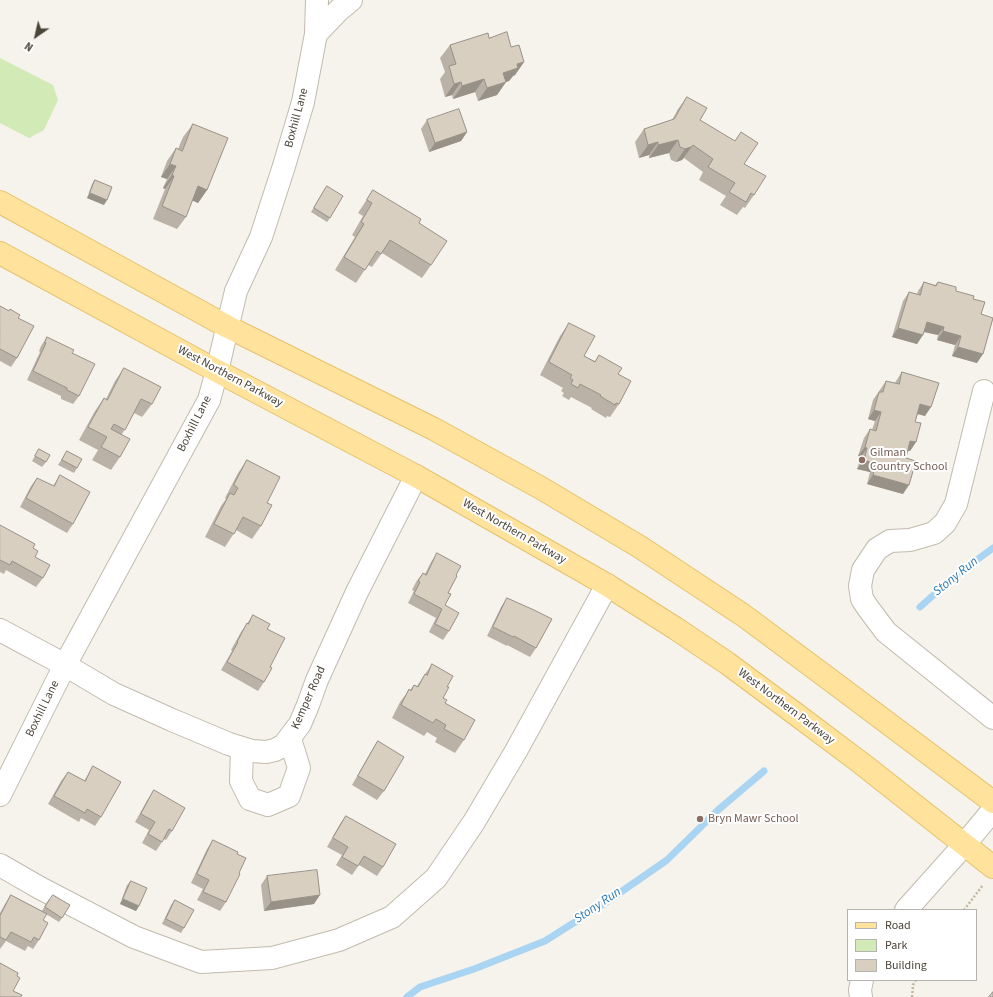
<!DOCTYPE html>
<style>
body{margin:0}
#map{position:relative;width:993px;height:997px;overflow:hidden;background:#f6f3ec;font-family:"Source Sans 3",sans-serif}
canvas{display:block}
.legend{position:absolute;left:847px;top:909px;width:130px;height:72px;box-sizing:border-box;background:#fff;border:1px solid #b7b4b0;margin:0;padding:5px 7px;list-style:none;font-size:12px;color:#4b4439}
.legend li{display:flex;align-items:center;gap:8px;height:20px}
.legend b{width:20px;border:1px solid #b7b4b0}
.north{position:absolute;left:16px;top:16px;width:40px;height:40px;-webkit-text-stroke:3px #fff;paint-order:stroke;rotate:214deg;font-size:11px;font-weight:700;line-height:16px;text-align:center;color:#4b4439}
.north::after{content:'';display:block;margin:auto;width:14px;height:18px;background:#4b4439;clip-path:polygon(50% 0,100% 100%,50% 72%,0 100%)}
</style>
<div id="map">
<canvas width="993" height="997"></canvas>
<ul class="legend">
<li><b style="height:5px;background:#ffe39c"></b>Road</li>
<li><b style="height:11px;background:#d2eab5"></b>Park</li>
<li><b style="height:11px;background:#d8cfc1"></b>Building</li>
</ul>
<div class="north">N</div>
</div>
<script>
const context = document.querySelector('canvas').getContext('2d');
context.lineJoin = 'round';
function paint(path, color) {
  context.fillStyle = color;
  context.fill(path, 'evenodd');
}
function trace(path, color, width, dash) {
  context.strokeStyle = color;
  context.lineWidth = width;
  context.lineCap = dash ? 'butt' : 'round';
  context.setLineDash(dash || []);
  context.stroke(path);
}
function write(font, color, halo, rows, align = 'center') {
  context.font = font + ' "Source Sans 3",sans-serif';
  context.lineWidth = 4;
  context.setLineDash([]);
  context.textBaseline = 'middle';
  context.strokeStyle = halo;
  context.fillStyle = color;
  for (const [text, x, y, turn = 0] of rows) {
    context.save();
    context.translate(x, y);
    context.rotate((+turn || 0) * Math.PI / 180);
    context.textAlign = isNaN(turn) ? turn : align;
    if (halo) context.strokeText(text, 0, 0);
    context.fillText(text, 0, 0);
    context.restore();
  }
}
paint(new Path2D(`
 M0,58L53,85L58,100L44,130L29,138L0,123Z`), '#d2eab5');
trace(new Path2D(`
 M920,607L955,576L993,548
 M407,997L420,987L474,969L545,941L605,903L667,860L718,810L764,771`), '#a9d4f2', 7);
const minor = new Path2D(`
 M316,34L339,10L351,0
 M984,391L956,504L945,523L934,533L910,540L890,541L877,549L863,570L860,586L862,599L868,608L886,632L993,718
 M0,630L65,665L114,694L172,720L229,744L242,748L252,751L266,752L275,750L284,745L300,724L308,705L317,680L357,592L416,476
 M242,748L241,781L250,799L268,805L289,796L299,768L290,739
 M0,795L65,665L209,400L217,371L236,291L261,237L284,166L303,102L316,34L317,0
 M0,865L40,888L134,937L201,962L272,958L339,940L392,917L436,878L474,822L516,751L607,585
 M906,910L964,845L993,810
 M861,997L860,990L862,980`);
const major = new Path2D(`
 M0,202L228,327L434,429L541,488L640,547L743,615L837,685L993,802
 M0,253L217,371L416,476L607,585L675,628L727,663L797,715L861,763L993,867`);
trace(minor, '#c2bbae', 24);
trace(major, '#e6c16a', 24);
trace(new Path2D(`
 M964,910L983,885
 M912,997L913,985L916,980`), '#c4b79f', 2.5, [2, 2]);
trace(minor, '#fff', 22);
trace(major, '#ffe39c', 22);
paint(new Path2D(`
 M489,38L511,47L524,62L515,75L513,76L509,81L506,82L497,95L478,101L475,92L453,99L452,95L445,97L440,79L445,72L440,58L450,45Z
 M687,97L700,120L744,164L754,195L745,208L743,207L737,215L720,205L726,196L699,180L703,172L684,158L682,160L676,162L671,160L669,153L649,158V155L639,158L635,142L644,129L672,120L678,109Z
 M427,120L467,132L461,141L429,152L421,129Z
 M193,124L207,190L198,203L192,200L186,217L177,229L153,219L165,189L163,188L167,179L161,177L167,161L176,148L178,149L183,137Z
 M95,180L104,205L87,198L92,184Z
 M327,186L330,218L327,222L311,212Z
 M373,190L419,223L431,265L422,278L382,253L372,267L368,265L356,283L335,270L355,237L352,235L363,216L358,213Z
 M924,282L935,285L938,282L973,299L981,314L977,363L952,356L955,345L937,340L938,335L924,332L917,344L892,337L903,301L909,292L917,294L918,291Z
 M0,306L8,311L18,318L17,358L11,367L0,361Z
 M569,323L584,356L595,361L599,355L618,374L619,404L610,417L607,416L606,418L591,409L592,408L571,397L569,400L562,396L564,393L561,391L563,388L540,375L560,336Z
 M47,337L72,353L79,396L73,404L61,399V396L27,380L40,352L39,351L41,346Z
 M124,368L152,404L142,417L134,413L122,434L120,457L111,470L92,460L98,450L79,440L95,411L104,398L106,399L115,381Z
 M902,372L925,416L918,414L915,422L916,442L910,451H908L906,458L903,494L867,484L870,472L857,469L861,457L858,456L864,438L870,429L872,430L875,421L868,419L873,400L886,381L895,383L896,381Z
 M39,449L46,462L42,467L32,461Z
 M67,451L77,468L74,473L58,465Z
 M247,460L267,503L261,526L252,539L236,530L225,547L205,537L221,506L226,499L225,498L238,473Z
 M60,475L73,524L67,533L20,507L31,486L37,478L53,486Z
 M0,525L33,548L35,557L43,578L36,587L6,570L4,574L0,572Z
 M437,553L456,575L448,593L445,605L449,631L443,640L429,632L436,618L408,603L414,591L412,590L416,582L423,573L425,574L431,562Z
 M507,598L536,648L530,657L507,645V646L487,636L501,607Z
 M253,615L267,629L270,667L264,682L258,691L221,670L232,651L231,650L241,632Z
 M432,664L447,687L443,698L445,703L464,740L455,753L435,742L437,738L427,732L424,736L392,718L400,702L409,690H410L414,685L417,686Z
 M378,741L384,791L377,800L352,785L372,750Z
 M93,766L101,817L95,826L81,818L79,822L48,804L61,781L68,772L84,781Z
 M154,790L172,831L166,840L164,839L156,851L142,843L149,830L135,822L148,799Z
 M346,816L383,867L377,876L359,865L352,875L336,865L342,855L327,847L340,824Z
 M213,840L237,854L239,873L226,902L220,911L197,900L203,889L191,883L207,849Z
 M267,876L314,904L264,911L261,885Z
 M131,881L139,906L136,911L120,904L127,885Z
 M11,895L42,911L49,899L62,918L59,922L46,914L43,920L39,940L33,949L28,946L25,951L6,941L0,949V913L5,904Z
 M175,900L184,928L181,933L162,924L171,905Z`), '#bab2a6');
paint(new Path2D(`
 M524,62L515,75L513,76L509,81L494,86L503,73L517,64Z
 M484,79L475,92L453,99L462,86Z
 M461,82L452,95L445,97L454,84Z
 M506,82L497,95L478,101L487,88Z
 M467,132L461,141L429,152L435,143Z
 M678,140L669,153L649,158L658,145Z
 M658,142L649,155L639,158L648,145Z
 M693,145L682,160L676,162L685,149Z
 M170,164L176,166L167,179L161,177Z
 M172,175L174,176L165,189L163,188Z
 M198,186L207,190L198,203L189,199Z
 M90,193L107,200L104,205L87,198Z
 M927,322L944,327L938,335L920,331Z
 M898,328L923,335L917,344L892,337Z
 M943,331L961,336L955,345L937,340Z
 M958,347L983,354L977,363L952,356Z
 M920,404L931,407L925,416L914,413Z
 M874,410L881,412L875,421L868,419Z
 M910,441L916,442L910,451L904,450Z
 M865,447L867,448L861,457L858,456Z
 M864,460L876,464L870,472L857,469Z
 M873,475L909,485L903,494L867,484Z
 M320,895L314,904L264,911L271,902Z
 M123,899L139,906L136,911L120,904Z`), '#979187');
const building = new Path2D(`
 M507,32L511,47L519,45L524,62L517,64L518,68L503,73L506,82L487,88L484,79L462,86L461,82L454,84L449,66L456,64L450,45L488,33L489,38Z
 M687,97L707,108L700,120L735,141L741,132L758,143L744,164L766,176L754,195L751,193L746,202L729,192L735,183L708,167L713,159L693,145L691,147L685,149L680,147L678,140L658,145V142L648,145L644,129L674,119Z
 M459,109L467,132L435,143L427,120Z
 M193,124L228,138L207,190L198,186L186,217L162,206L174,176L172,175L176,166L170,164L176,148L182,151Z
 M95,180L112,187L107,200L90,193Z
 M327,186L343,196L330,218L314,208Z
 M373,190L421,219L419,223L447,241L431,265L390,240L381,254L377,251L365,270L344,257L364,224L361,222L372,203L367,200Z
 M924,282L936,286L938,282L956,287V291L974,296L973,299L985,302L981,314L993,318L983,354L958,347L961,336L943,331L944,327L927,322L923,335L898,328L909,292L920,295Z
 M0,306L9,311L10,309L20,315L18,318L34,326L17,358L0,349Z
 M569,323L595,336L584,356L595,362L599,355L622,368L618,374L631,381L619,404L616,403L615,405L600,396L601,395L580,384L578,388L571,384L573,380L570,378L572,375L549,362Z
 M47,337L74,350L72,353L95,364L79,396L67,390V388L33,371L46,343H45Z
 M124,368L161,387L152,404L141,399L125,430L114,424L111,429L130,439L120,457L101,447L107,437L88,427L104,398L107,400Z
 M902,372L939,383L931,407L920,404L915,422L921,423L916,442L910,441L906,458L916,461L909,485L873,475L876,464L864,460L867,448L865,447L870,429L876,431L881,412L874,410L879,392H883L886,381L899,384Z
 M39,449L50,455L46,462L35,456Z
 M67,451L82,459L77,468L62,460Z
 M247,460L280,477L267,503L272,505L261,526L243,517L234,534L214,524L230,493L234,495L238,488L234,485Z
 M60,475L90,492L73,524L26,498L37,478L54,486Z
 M0,525L35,544L33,548L38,551L35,557L50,565L43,578L12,561L10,565L0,560Z
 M437,553L461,566L456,575L457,576L448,593L451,594L445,605L459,613L449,631L435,624L442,609L414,594L420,582L418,581L423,573L426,575Z
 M507,598L534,610L552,619L536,648L514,636L513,637L493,627Z
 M253,615L270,624L267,629L285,638L270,667L272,668L264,682L227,662L238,642H237L247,623L248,624Z
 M432,664L453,676L447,687H449L443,698L447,700L445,703L475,720L464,740L444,729L446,725L436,719L433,723L401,705L409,689L411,691L414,685L418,687L425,674L427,675Z
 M378,741L404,757L384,791L358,776Z
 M93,766L121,782L101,817L87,809L85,813L54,796L68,772L85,781Z
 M154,790L185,808L172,831L169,829L162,842L148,834L155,822L141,814Z
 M346,816L396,844L383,867L364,856L358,866L342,857L348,847L333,838Z
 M213,840L238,852L237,854L246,858L239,873L240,874L226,902L203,892L209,880L197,874Z
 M317,870L320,895L271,902L267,876Z
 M131,881L147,888L139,906L123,899Z
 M11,895L47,914L43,920L48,923L39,940L34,937L31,942L11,932L6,940L0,937V916Z
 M53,895L70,905L62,918L45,907Z
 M175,900L194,910L184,928L166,919Z
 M0,963L18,973L17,976L20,978L13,991L22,995L21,997H0Z
 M993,992V997H989Z`);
paint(building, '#d8cfc1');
trace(building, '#979187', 1);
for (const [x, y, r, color] of [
 [862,460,4,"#8d6e63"],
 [700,819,4,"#8d6e63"]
]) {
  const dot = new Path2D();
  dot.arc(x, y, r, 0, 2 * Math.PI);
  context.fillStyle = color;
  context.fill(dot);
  trace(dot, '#fff', 1.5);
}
write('12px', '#4b4439', '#fff', [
 ["Boxhill Lane",297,118,-75],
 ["West Northern Parkway",230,377,28],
 ["Boxhill Lane",195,424,-63],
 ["West Northern Parkway",514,532,30],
 ["Kemper Road",309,698,-66],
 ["West Northern Parkway",786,707,37],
 ["Boxhill Lane",43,709,-64]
]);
write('12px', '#785e54', '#fff', [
 ["Gilman",870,453],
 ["Country School",870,467],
 ["Bryn Mawr School",708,819]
], 'left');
write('italic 13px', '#2e7ab2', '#fff', [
 ["Stony Run",956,577,-39],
 ["Stony Run",598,906,-34]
]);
</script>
